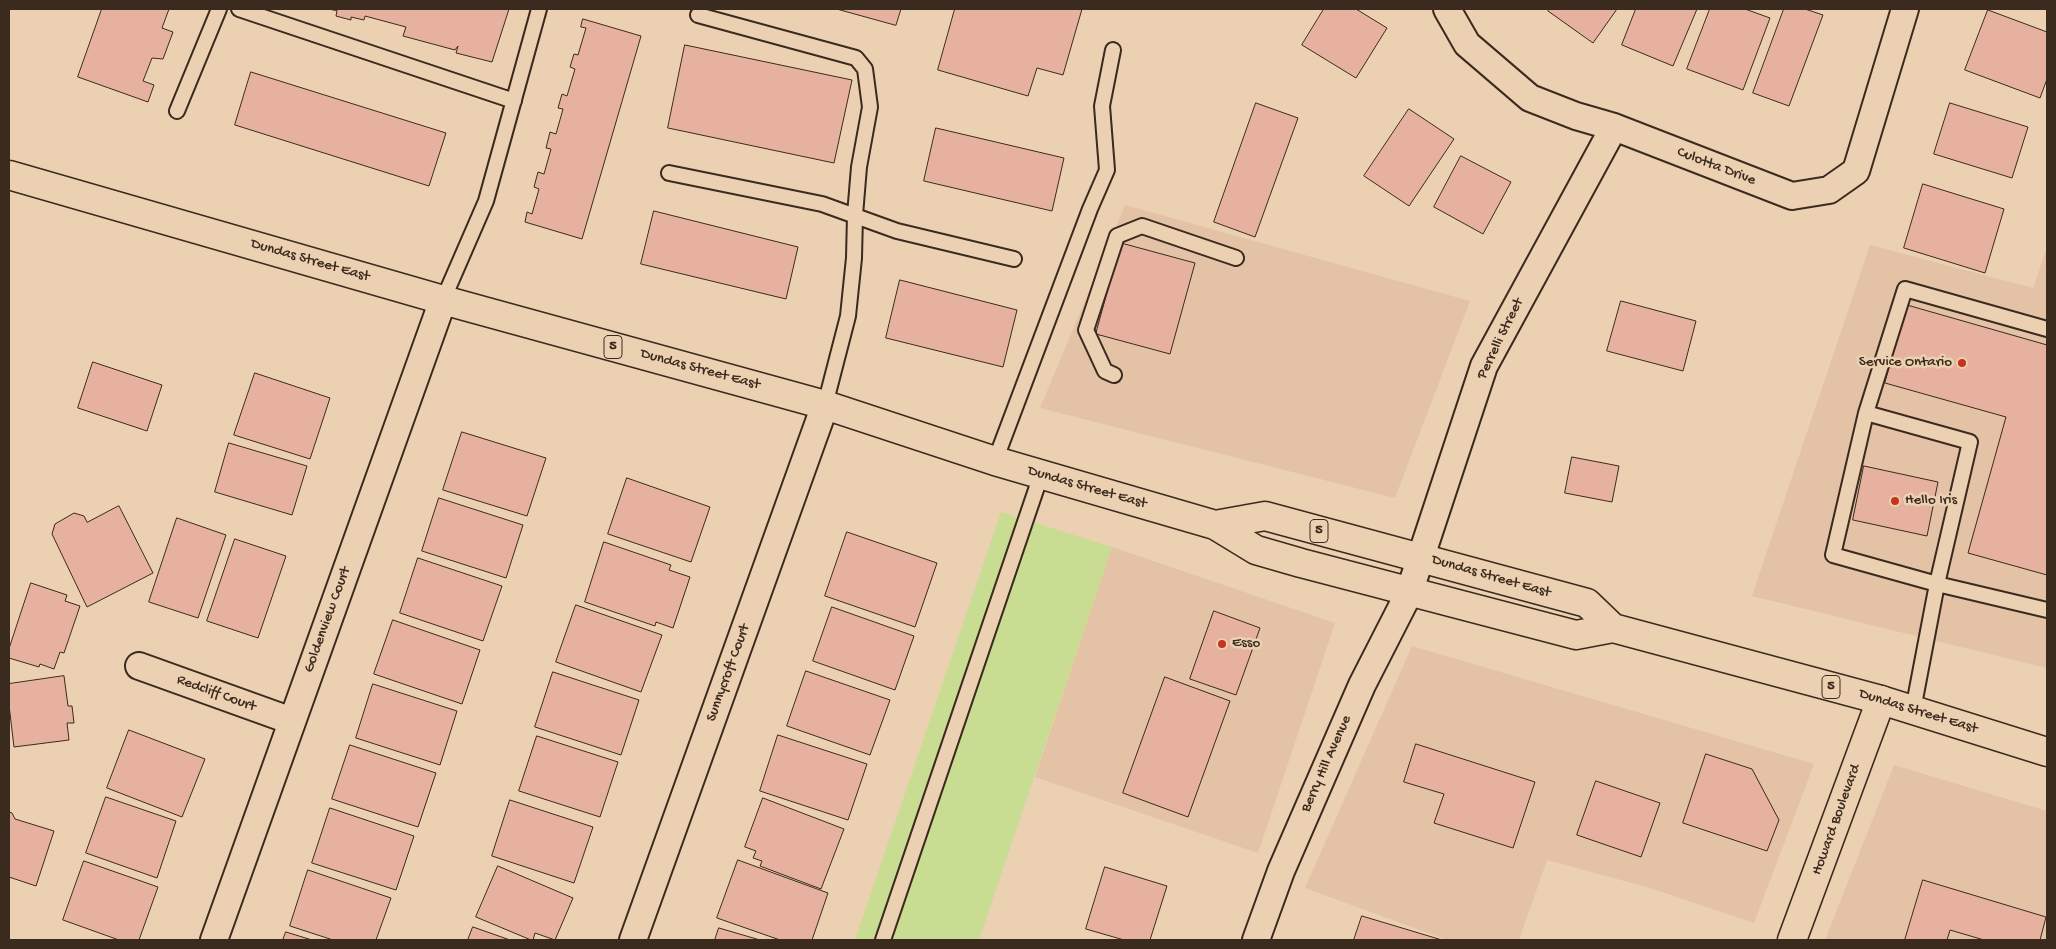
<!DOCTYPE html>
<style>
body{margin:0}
#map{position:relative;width:2056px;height:949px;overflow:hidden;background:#ebd1b2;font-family:"Gochi Hand",sans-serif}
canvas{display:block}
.frame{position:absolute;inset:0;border:10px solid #3b2a1e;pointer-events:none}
</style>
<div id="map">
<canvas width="2056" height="949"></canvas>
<div class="frame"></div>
</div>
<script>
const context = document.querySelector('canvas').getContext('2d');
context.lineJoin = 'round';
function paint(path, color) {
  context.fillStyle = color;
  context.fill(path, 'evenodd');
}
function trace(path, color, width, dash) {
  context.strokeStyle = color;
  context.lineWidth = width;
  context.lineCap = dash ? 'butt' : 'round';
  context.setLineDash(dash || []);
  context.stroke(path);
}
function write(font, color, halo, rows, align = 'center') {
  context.font = font + ' "Gochi Hand",sans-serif';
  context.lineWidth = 5;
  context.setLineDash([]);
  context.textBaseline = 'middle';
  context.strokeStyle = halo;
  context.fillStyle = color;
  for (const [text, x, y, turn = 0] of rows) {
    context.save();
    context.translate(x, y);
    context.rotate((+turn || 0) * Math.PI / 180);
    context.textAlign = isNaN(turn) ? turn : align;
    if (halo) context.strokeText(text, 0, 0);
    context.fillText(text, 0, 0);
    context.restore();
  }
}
paint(new Path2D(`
 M1125,205L1470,301L1395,498L1040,408Z
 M1870,245L2033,288L2047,247V668L1752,596Z
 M1112,547L1335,623L1258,853L1035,777Z
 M1412,646L1814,764L1754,923L1650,888L1547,860L1519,940H1447L1305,888Z
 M1894,765L2047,811V940H1825Z`), '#e3c2a6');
paint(new Path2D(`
 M1001,512L1112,547L979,940H855Z`), '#c8dc92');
const building = new Path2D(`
 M102,9H169L162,28L173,32L163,59L152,58L143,81L154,85L148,102L78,77Z
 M328,9H509L492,62L456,53L458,46L455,50L403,36L406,27L365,16L364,20L351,17V20L336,16L337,11Z
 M837,9H901L896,25Z
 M955,9H1082L1063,75L1037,68L1028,96L938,70Z
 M1324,9H1356L1387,28L1356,78L1302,45Z
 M1550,9H1617L1593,43L1548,11Z
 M1636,9H1697L1673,66L1622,45Z
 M1710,9H1745L1770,18L1743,90L1687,69Z
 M1784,9H1805L1823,15L1789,106L1753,93Z
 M1988,10L2047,32V79L2040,98L1965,70Z
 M583,19L641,36L582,239L525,222L527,212L532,214L539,189L534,187L538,172L544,174L551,149L546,148L550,132L556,134L563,109L558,108L562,94L567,96L575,69L570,67L574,54L578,55L586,28L581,27Z
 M685,45L852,80L834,163L668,128Z
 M251,72L446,133L429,186L235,125Z
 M1256,103L1298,118L1255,237L1214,222Z
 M1950,103L2028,127L2012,178L1934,154Z
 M1409,109L1454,139L1409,206L1364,176Z
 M936,128L1064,158L1052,211L924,181Z
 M1461,156L1511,182L1483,234L1434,207Z
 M1923,184L2004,209L1985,273L1904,248Z
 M654,211L798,247L786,299L641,264Z
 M1121,243L1195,263L1170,354L1096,334Z
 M900,280L1017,310L1003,367L886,338Z
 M1621,301L1696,321L1683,371L1607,351Z
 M1907,305L2047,345V575L1968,553L2006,417L1885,383Z
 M93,362L162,385L147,431L78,408Z
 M255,373L330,398L310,459L234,435Z
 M462,432L546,458L527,516L443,490Z
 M229,443L307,466L292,515L215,492Z
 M1572,457L1619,466L1612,502L1565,493Z
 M1864,466L1938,482L1927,536L1853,520Z
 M627,478L710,507L691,562L608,534Z
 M439,498L523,525L506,578L422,551Z
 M119,506L153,573L87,607L52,534L55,524L74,513L84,516L87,522Z
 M177,518L226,535L198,618L149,602Z
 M847,532L937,563L915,627L825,596Z
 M235,539L286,556L258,638L207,621Z
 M604,542L671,565L669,570L690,577L673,628L656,622L655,626L585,602Z
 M418,558L502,586L483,641L400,613Z
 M31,583L67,595L65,601L80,606L64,653L60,652L54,669L40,664L39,667L9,658V649Z
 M576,605L662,635L641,692L556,662Z
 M832,607L914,636L895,690L813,661Z
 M1214,611L1260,628L1236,695L1190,679Z
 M393,620L480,650L462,704L374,674Z
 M806,671L890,700L870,755L787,726Z
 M553,672L639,700L621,755L535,727Z
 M64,676L68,706H72L74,723H67L69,740L14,747L9,705V684Z
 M1165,677L1230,701L1188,817L1123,793Z
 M373,684L457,711L440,765L356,738Z
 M129,730L205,759L182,817L107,788Z
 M778,735L867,764L848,820L760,791Z
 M537,736L618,762L600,817L519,791Z
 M1416,744L1535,782L1513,848L1434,823L1444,794L1404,782Z
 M350,745L436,773L418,827L332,799Z
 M1706,754L1752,769L1779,820L1767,851L1683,823Z
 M1596,781L1660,803L1641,857L1577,835Z
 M106,797L176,821L157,878L86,853Z
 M763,798L844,829L821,889L760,866L762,861L753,858L756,851L745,847Z
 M510,800L593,827L574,883L492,856Z
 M330,808L414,836L396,890L312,863Z
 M9,812L12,813L15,819L54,831L36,886L9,877Z
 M738,860L828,893L812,940H780L717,918Z
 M84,861L158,887L139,940H119L63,920Z
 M498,866L573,898L555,940L535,933L533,940H531L476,917Z
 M1105,867L1167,886L1150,940H1124L1086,929Z
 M308,870L391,898L376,940H333L290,926Z
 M1923,880L2046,917L2040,940H1984L1950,930L1947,940H1905Z
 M1362,916L1442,940H1354Z
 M473,927L510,940H468Z
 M719,928L760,940H715Z
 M286,932L312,940H283Z`);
paint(building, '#e6b29f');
trace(building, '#3b2a1e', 1);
const service = new Path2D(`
 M239,9L514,101
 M698,15L856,58L865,69L870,107L859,167L855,215L854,258L848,316L825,405
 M177,111L219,9
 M669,173L822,204L897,231L1014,259
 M443,300L486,201L539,9
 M1114,375L1105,371L1086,330L1117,236L1142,226L1236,258
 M1866,413L1905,289L2047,329
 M995,461L1090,209L1107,170L1102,106L1113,50
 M1913,710L1937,584L1833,555L1866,413L1970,442L1937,584L2047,610
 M883,940L1041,475`);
const minor = new Path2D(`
 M1447,9L1467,44L1530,98L1576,116L1614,127L1792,196L1829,190L1856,171L1905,9
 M139,666L292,721
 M214,940L443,300
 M633,940L825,405
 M1256,940L1281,871L1362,685L1409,593L1484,366L1614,127`);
const tertiary = new Path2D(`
 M1792,940L1881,700`);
const primary = new Path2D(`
 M9,175L443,300L825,405L995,461L1215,525L1256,550L1301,563L1576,635L1613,628L1881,700L2047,752
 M1215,525L1265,516L1587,603L1613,628`);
trace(service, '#3b2a1e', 18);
trace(minor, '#3b2a1e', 30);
trace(tertiary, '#3b2a1e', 31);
trace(primary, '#3b2a1e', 31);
trace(service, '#ebd1b2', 14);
trace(minor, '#ebd1b2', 26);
trace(tertiary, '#ebd1b2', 28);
trace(primary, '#ebd1b2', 28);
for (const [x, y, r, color] of [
 [1962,363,5,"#c8321e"],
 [1895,501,5,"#c8321e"],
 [1222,644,5,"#c8321e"]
]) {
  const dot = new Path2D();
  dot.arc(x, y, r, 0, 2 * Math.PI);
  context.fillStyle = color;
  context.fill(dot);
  trace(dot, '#ebd1b2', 2);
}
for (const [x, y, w] of [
 [613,347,18],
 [1319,531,18],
 [1831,687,18]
]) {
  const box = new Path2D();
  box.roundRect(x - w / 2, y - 11.5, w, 23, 4);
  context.fillStyle = '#ebd1b2';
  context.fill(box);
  trace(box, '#3b2a1e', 1);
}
write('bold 14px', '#3b2a1e', null, [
 ["5",613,347],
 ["5",1319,531],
 ["5",1831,687]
]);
write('15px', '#3b2a1e', '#ebd1b2', [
 ["Culotta Drive",1716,167,21],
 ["Dundas Street East",310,261,16],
 ["Perrelli Street",1501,339,-64],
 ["Dundas Street East",700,370,15],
 ["Dundas Street East",1087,488,16],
 ["Dundas Street East",1491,577,16],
 ["Goldenview Court",328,620,-70],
 ["Sunnycroft Court",729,673,-70],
 ["Redcliff Court",216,694,20],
 ["Dundas Street East",1918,712,17],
 ["Berry Hill Avenue",1327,764,-66],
 ["Howard Boulevard",1837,820,-70]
]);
write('15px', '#3b2a1e', '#ebd1b2', [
 ["Service Ontario",1952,363,"right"],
 ["Hello Iris",1905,501],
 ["Esso",1232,644]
], 'left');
</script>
